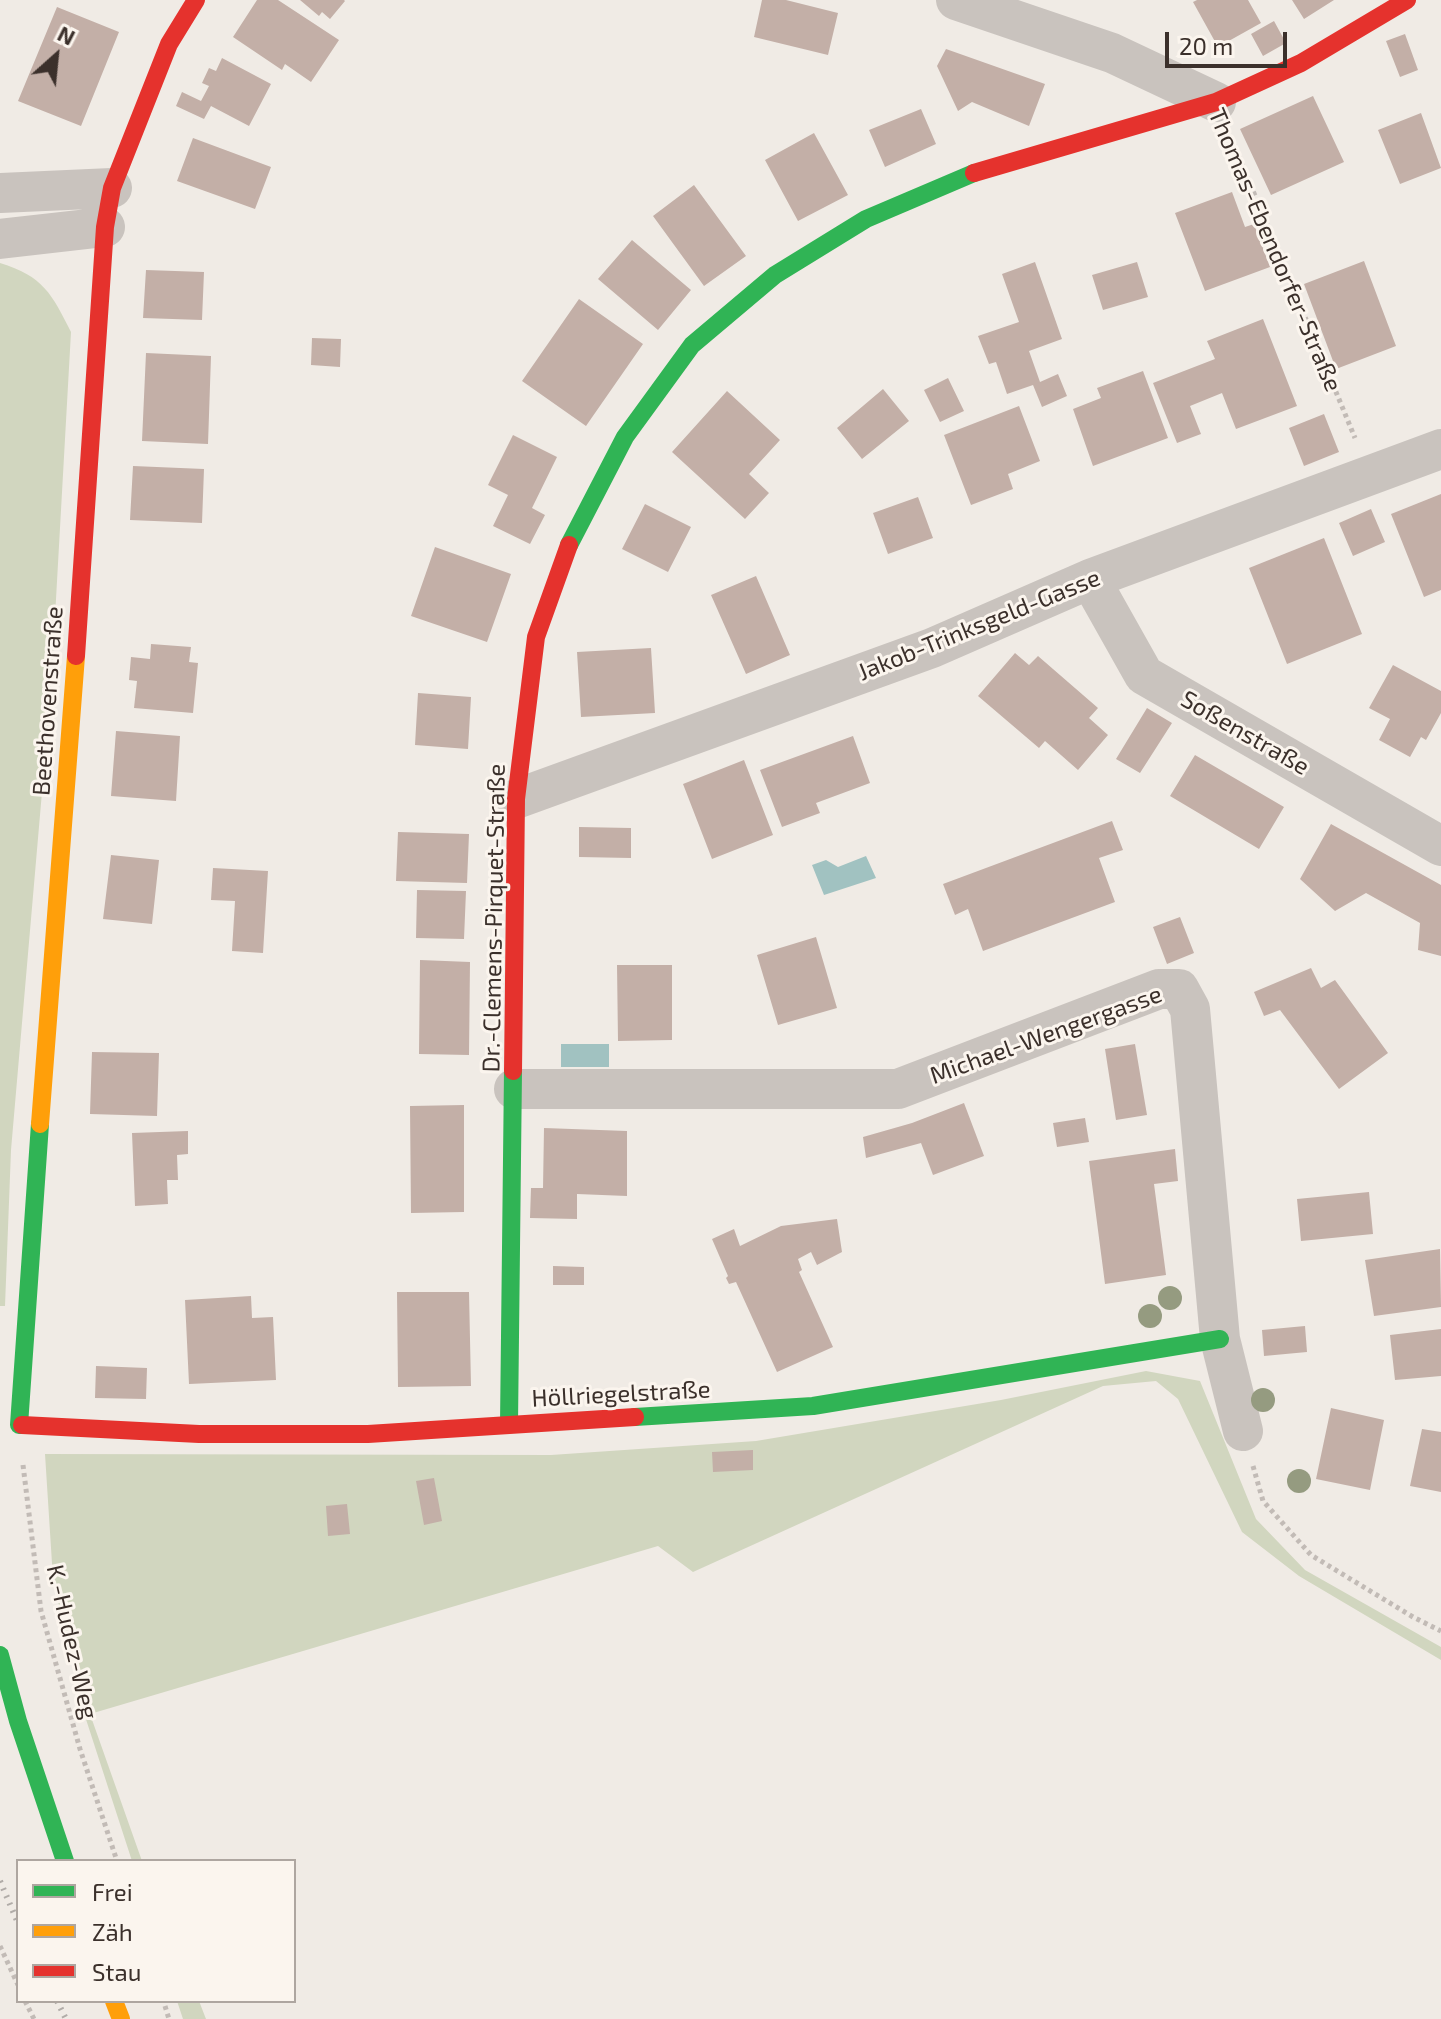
<!DOCTYPE html>
<meta charset="utf-8">
<style>
body{margin:0}
#map{position:relative;width:1441px;height:2019px;overflow:hidden;background:#f0ebe5;font-family:"Exo 2",sans-serif}
canvas{display:block}
.legend{position:absolute;left:16px;top:1859px;width:280px;height:144px;box-sizing:border-box;background:#fbf5ee;border:2px solid #aea6a0;margin:0;padding:10px 14px;list-style:none;font-size:24px;color:#3b302b}
.legend li{display:flex;align-items:center;gap:16px;height:40px}
.legend b{width:40px;border:2px solid #aea6a0}
.north{position:absolute;left:16px;top:16px;width:80px;height:80px;-webkit-text-stroke:6px #fbf5ee;paint-order:stroke;rotate:27deg;font-size:22px;font-weight:700;line-height:32px;text-align:center;color:#3b302b}
.north::after{content:'';display:block;margin:auto;width:28px;height:36px;background:#3b302b;clip-path:polygon(50% 0,100% 100%,50% 72%,0 100%)}
.scale{position:absolute;left:1165px;top:32px;width:122px;height:36px;box-sizing:border-box;border:4px solid #3b302b;border-top:0;padding-left:10px;font-size:24px;line-height:28px;white-space:nowrap;color:#3b302b;-webkit-text-stroke:6px #fbf5ee;paint-order:stroke}
</style>
<div id="map">
<canvas width="1441" height="2019"></canvas>
<ul class="legend">
<li><b style="height:10px;background:#30b455"></b>Frei</li>
<li><b style="height:10px;background:#ff9f0a"></b>Zäh</li>
<li><b style="height:10px;background:#e5322d"></b>Stau</li>
</ul>
<div class="north">N</div>
<div class="scale">20 m</div>
</div>
<script>
const context = document.querySelector('canvas').getContext('2d');
context.lineJoin = 'round';
function paint(path, color) {
  context.fillStyle = color;
  context.fill(path, 'evenodd');
}
function trace(path, color, width, dash) {
  context.strokeStyle = color;
  context.lineWidth = width;
  context.lineCap = dash ? 'butt' : 'round';
  context.setLineDash(dash || []);
  context.stroke(path);
}
function write(font, color, halo, rows, align = 'center') {
  context.font = font + ' "Exo 2",sans-serif';
  context.lineWidth = 6;
  context.setLineDash([]);
  context.textBaseline = 'middle';
  context.strokeStyle = halo;
  context.fillStyle = color;
  for (const [text, x, y, turn = 0] of rows) {
    context.save();
    context.translate(x, y);
    context.rotate((+turn || 0) * Math.PI / 180);
    context.textAlign = isNaN(turn) ? turn : align;
    if (halo) context.strokeText(text, 0, 0);
    context.fillText(text, 0, 0);
    context.restore();
  }
}
paint(new Path2D(`
 M0,263C43,276 52,294 71,332L51,688L11,1150L5,1306H0Z
 M1146,1371L1200,1381L1256,1519L1305,1570L1441,1647V1660L1299,1576L1242,1532L1178,1399L1156,1381L1103,1386L693,1572L658,1546L90,1714L142,1861H132L82,1707L53,1579L45,1454L551,1455L756,1441L1001,1400Z
 M177,2001H199L206,2019H183Z`), '#d1d6bf');
paint(new Path2D(`
 M866,856L876,878L824,895L812,865L826,860L838,867Z
 M561,1044H609V1067H561Z`), '#a1c2c1');
paint(new Path2D(`
 M257,0H278L339,40L311,82L285,64L282,70L233,37Z
 M300,0H344L345,1L330,19L322,12L319,16Z
 M762,0H786L838,13L828,55L754,37Z
 M1197,0H1248L1261,23L1218,47L1193,2Z
 M1292,0H1334L1304,19Z
 M57,7L119,32L81,126L18,101Z
 M1274,21L1286,43L1263,56L1251,34Z
 M1405,34L1418,70L1400,77L1386,41Z
 M946,49L1045,84L1029,126L972,102L958,111L937,66Z
 M222,58L271,84L249,126L211,106L204,119L176,106L182,92L201,101L209,86L202,83L209,68L216,71Z
 M1313,96L1344,162L1271,195L1240,129Z
 M921,109L936,144L885,167L869,130Z
 M1421,113L1441,168L1400,184L1378,130Z
 M814,133L848,195L798,221L765,160Z
 M193,138L271,167L255,209L177,181Z
 M694,185L746,256L704,286L653,216Z
 M1232,192L1245,227L1254,224L1270,267L1205,291L1175,213Z
 M632,240L691,290L658,330L598,279Z
 M1364,261L1396,346L1336,369L1304,284Z
 M1035,262L1062,339L1029,351L1040,382L1058,374L1067,396L1042,407L1033,385L1007,394L996,362L989,364L978,336L1019,322L1002,274Z
 M1137,262L1148,297L1103,310L1092,275Z
 M146,270L204,272L202,320L143,318Z
 M579,299L643,344L586,426L522,381Z
 M1263,319L1297,406L1236,429L1222,393L1190,406L1201,434L1177,443L1153,383L1215,359L1207,341Z
 M312,338L341,339L340,367L311,365Z
 M146,353L211,356L208,444L142,441Z
 M1143,371L1168,438L1093,466L1073,409L1101,398L1097,388Z
 M948,378L964,411L940,422L924,390Z
 M883,389L909,421L862,459L837,428Z
 M727,391L780,440L749,474L769,493L745,519L672,452Z
 M1019,406L1040,461L1008,474L1013,489L971,505L944,435Z
 M1324,414L1339,452L1304,466L1289,428Z
 M513,435L557,457L532,508L545,515L530,544L493,526L508,495L488,485Z
 M133,466L204,469L202,523L130,520Z
 M1441,494V590L1424,597L1391,514Z
 M918,497L933,538L888,554L873,513Z
 M645,504L691,527L668,572L622,549Z
 M1371,509L1385,542L1353,556L1339,523Z
 M1324,538L1362,634L1287,664L1249,568Z
 M435,547L511,574L487,642L411,616Z
 M756,576L790,655L746,674L711,595Z
 M151,644L191,647L189,662L198,663L193,713L134,708L137,681L129,680L131,657L150,659Z
 M651,648L655,713L581,717L577,652Z
 M1015,653L1029,665L1038,656L1098,708L1089,718L1108,735L1078,770L1045,741L1039,748L978,696Z
 M1393,665L1441,691V713L1426,740L1421,737L1410,757L1379,740L1390,719L1369,708Z
 M418,693L471,697L468,749L415,745Z
 M1147,708L1172,723L1140,773L1116,759Z
 M116,731L180,736L176,801L111,796Z
 M853,736L870,783L816,803L820,813L782,827L760,770Z
 M1195,755L1284,807L1259,849L1170,796Z
 M744,760L773,835L712,859L683,784Z
 M1112,821L1123,850L1099,858L1115,902L983,951L968,909L955,915L943,884Z
 M1331,824L1441,885V956L1418,950L1420,923L1366,893L1335,911L1300,879Z
 M579,827L631,828V858L579,857Z
 M398,832L469,834L467,883L396,881Z
 M111,855L159,860L152,924L103,919Z
 M213,868L268,871L263,953L232,951L235,901L211,900Z
 M417,890L466,891L464,939L416,938Z
 M1180,917L1194,953L1167,964L1153,927Z
 M816,937L837,1008L778,1025L757,955Z
 M420,960L470,962L469,1055L419,1054Z
 M617,965H672V1040L618,1041Z
 M1311,968L1321,988L1335,980L1388,1053L1339,1089L1280,1010L1264,1016L1254,992Z
 M1135,1044L1147,1115L1116,1120L1105,1049Z
 M92,1052L159,1053L157,1116L90,1114Z
 M964,1103L984,1156L933,1175L921,1143L866,1158L863,1137L912,1123Z
 M464,1105V1212L411,1213L410,1106Z
 M1085,1118L1089,1142L1057,1147L1053,1123Z
 M544,1128L627,1131V1196L577,1194V1219L530,1218L531,1188H543Z
 M188,1131V1154L177,1155L178,1180H167L168,1204L135,1206L132,1133Z
 M1175,1149L1178,1181L1154,1184L1166,1275L1105,1284L1089,1161Z
 M1369,1192L1373,1234L1301,1241L1297,1199Z
 M837,1219L842,1252L817,1265L811,1252L798,1259L802,1270L799,1272L833,1347L777,1372L736,1282L729,1284L726,1278L728,1276L712,1239L734,1229L740,1246L781,1226Z
 M1440,1249L1441,1307L1374,1316L1365,1260Z
 M553,1266L584,1267V1285H553Z
 M397,1292H469L471,1386L398,1387Z
 M251,1296L252,1318L273,1317L276,1380L189,1384L185,1300Z
 M1305,1326L1307,1352L1264,1356L1262,1330Z
 M1441,1329V1376L1395,1380L1390,1335Z
 M96,1366L147,1368L146,1399L95,1398Z
 M1331,1408L1384,1420L1370,1490L1316,1479Z
 M1422,1429L1441,1432V1492L1410,1486Z
 M753,1450V1470L713,1472L712,1452Z
 M434,1478L442,1521L424,1525L416,1481Z
 M347,1504L350,1534L328,1536L326,1506Z`), '#c3afa7');
trace(new Path2D(`
 M1232,140L1355,438
 M23,1465L41,1611L80,1749L117,1861
 M1253,1466L1263,1501L1311,1555L1413,1617L1441,1631
 M0,1946L18,1985
 M25,2001L34,2019
 M165,2006L169,2019`), '#c2bbb6', 5, [4, 4]);
trace(new Path2D(`
 M956,0L1112,53L1216,102
 M0,193L112,188
 M0,239L105,227
 M1090,579L1144,675L1441,846
 M516,799L932,648L1090,579L1441,449
 M514,1089H898L1159,989H1179L1190,1009L1220,1339L1243,1431`), '#c9c3be', 40);
trace(new Path2D(`
 M569,545L625,437L692,345L775,275L866,219L974,173
 M635,1417L813,1406L1220,1339
 M509,1424L513,1071
 M22,1425H19L40,1124
 M0,1655L18,1721L65,1861`), '#30b455', 18);
trace(new Path2D(`
 M40,1124L76,656
 M114,2001L121,2019`), '#ff9f0a', 18);
trace(new Path2D(`
 M974,173L1216,102L1301,63L1407,0
 M76,656L105,227L112,188L169,44L196,0
 M513,1071L516,799L536,637L569,545
 M22,1425L199,1434H368L635,1417`), '#e5322d', 18);
trace(new Path2D(`
 M0,1881L18,1923
 M57,2001L66,2019`), '#b1aca8', 6, [2, 6]);
context.fillStyle = '#959b80';
for (const [x, y] of [
 [1170,1298],
 [1150,1316],
 [1263,1400],
 [1299,1481]
]) {
  context.beginPath();
  context.arc(x, y, 12, 0, 2 * Math.PI);
  context.fill();
}
write('24px', '#3b302b', '#fbf5ee', [
 ["Thomas-Ebendorfer-Straße",1275,250,67],
 ["Jakob-Trinksgeld-Gasse",979,625,-22],
 ["Beethovenstraße",48,701,-86],
 ["Soßenstraße",1245,733,30],
 ["Dr.-Clemens-Pirquet-Straße",494,918,-89],
 ["Michael-Wengergasse",1046,1035,-20],
 ["Höllriegelstraße",621,1394,-3],
 ["K.-Hudez-Weg",72,1642,77]
]);
</script>
